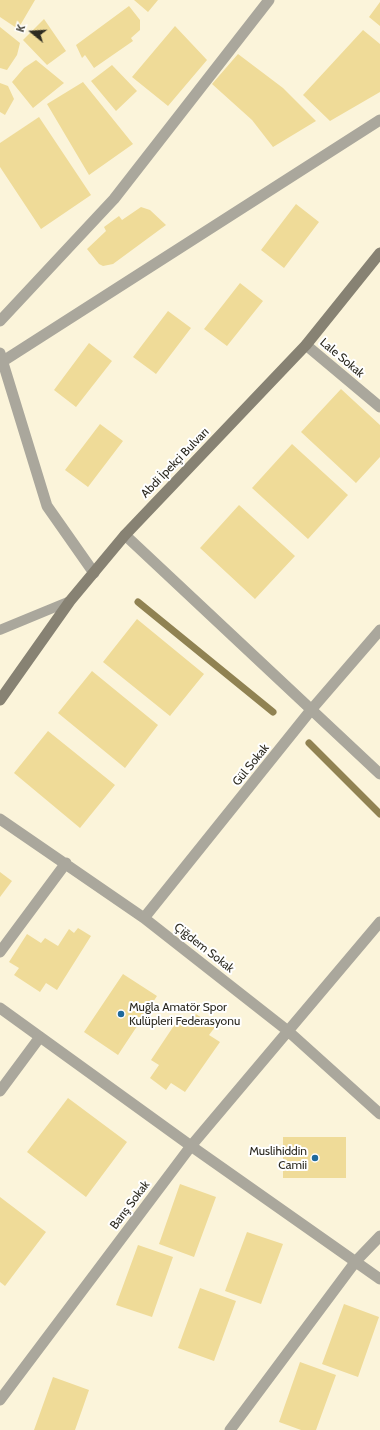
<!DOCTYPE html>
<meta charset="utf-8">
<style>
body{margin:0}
#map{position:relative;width:380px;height:1430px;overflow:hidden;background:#fbf4da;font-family:Cabin,sans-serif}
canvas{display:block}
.north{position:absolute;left:12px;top:12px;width:40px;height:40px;-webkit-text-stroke:3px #fff;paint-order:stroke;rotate:288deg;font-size:11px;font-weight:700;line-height:16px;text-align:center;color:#2c2a20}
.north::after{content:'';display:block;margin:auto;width:14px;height:18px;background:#2c2a20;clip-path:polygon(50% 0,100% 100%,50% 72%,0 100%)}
</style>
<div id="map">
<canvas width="380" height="1430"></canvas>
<div class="north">K</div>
</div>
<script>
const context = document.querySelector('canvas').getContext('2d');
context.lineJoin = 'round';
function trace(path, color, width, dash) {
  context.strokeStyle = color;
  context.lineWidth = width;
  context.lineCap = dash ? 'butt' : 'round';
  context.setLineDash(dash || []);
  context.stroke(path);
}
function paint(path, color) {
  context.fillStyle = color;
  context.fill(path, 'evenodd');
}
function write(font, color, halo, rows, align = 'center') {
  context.font = font + ' Cabin,sans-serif';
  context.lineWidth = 4;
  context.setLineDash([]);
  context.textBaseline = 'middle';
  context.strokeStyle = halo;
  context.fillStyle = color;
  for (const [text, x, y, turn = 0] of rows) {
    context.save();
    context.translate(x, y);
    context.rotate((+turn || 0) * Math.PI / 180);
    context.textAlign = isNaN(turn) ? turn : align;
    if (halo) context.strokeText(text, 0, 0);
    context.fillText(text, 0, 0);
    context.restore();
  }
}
trace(new Path2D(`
 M138,602L273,712
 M309,743L380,814`), '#908252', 7);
paint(new Path2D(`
 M0,0H35L18,29L0,17Z
 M134,0H158L148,12Z
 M380,2V26L369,17Z
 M129,6L140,20V30L131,38L133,41L94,68L85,55L82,58L76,45Z
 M44,19L66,51L47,65L23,40Z
 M175,26L207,60L168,106L132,77Z
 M0,27L20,43L17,55L7,70L0,68Z
 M363,30L380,44V92L330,121L303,95Z
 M238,54L283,88L316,121L273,147L252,120L212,84Z
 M36,60L64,83L33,108L12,82L24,68Z
 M112,65L137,91L116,111L91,81Z
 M83,82L133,144L89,175L47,104Z
 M0,83L8,86L14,99L5,115L0,112Z
 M39,117L91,195L41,229L0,167V143Z
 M296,204L319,222L284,268L261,250Z
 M141,207L150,210L166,225L113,264L103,266L99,264L87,249L106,231L104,227L119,216L122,220Z
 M240,283L263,301L227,346L204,329Z
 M168,311L191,328L156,374L133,357Z
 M89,343L112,361L76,407L54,390Z
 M341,389L380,425V457L356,483L301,432Z
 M100,424L123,441L88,487L65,470Z
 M292,444L348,495L308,539L252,488Z
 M239,505L295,556L255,599L200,548Z
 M137,619L204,674L170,716L103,662Z
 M92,671L158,725L125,768L58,713Z
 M48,731L115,785L80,828L14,773Z
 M0,872L12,881L0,897Z
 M78,928L91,936L57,990L46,983L40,992L14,975L19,968L9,962L27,934L41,943L45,938L58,946L69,929L74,933Z
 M123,974L157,996L118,1055L84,1032Z
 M196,1014L215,1027L209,1035L220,1042L185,1092L171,1083L166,1090L150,1078L159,1065L151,1060L181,1015L190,1022Z
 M68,1098L127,1142L86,1197L27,1152Z
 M283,1137H346V1178H283Z
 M180,1184L216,1197L194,1257L159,1244Z
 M0,1197L46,1232L5,1286L0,1282Z
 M247,1232L283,1244L261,1304L225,1291Z
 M138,1245L173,1257L152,1317L116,1305Z
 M200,1288L236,1301L214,1361L178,1348Z
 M344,1304L379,1317L358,1377L322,1364Z
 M300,1362L336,1375L316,1430H301L279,1422Z
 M53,1377L89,1390L75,1430H34Z`), '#efdb98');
trace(new Path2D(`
 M0,630L70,601`), '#aaa79c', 10);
trace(new Path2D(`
 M0,321L114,199L269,0
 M306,345L380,407
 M0,353L47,506L94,573
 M0,363L380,120
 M125,535L380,774
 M0,819L144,918L288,1031L380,1114
 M144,918L311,710L380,630
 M0,952L66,863
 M0,1008L191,1146L380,1279
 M0,1091L40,1037
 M0,1400L191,1146L380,922
 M230,1430L356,1261L380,1236`), '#aaa79c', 11);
trace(new Path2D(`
 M0,700L70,601L125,535L306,345L380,253`), '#878273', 11);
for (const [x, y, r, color] of [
 [121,1014,4,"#1e699c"],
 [315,1158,4,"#1e699c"]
]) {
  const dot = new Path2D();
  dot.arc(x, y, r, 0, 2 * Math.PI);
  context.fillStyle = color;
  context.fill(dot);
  trace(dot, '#fff', 1.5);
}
write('12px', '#2c2a20', '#fff', [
 ["Lale Sokak",342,358,40],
 ["Abdi İpekçi Bulvarı",175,463,-46],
 ["Gül Sokak",251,765,-51],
 ["Çiğdem Sokak",204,948,38],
 ["Barış Sokak",130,1205,-53]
]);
write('12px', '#2c2a20', '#fff', [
 ["Muğla Amatör Spor",129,1007],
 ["Kulüpleri Federasyonu",129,1021],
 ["Muslihiddin",307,1151,"right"],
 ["Camii",307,1165,"right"]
], 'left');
</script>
